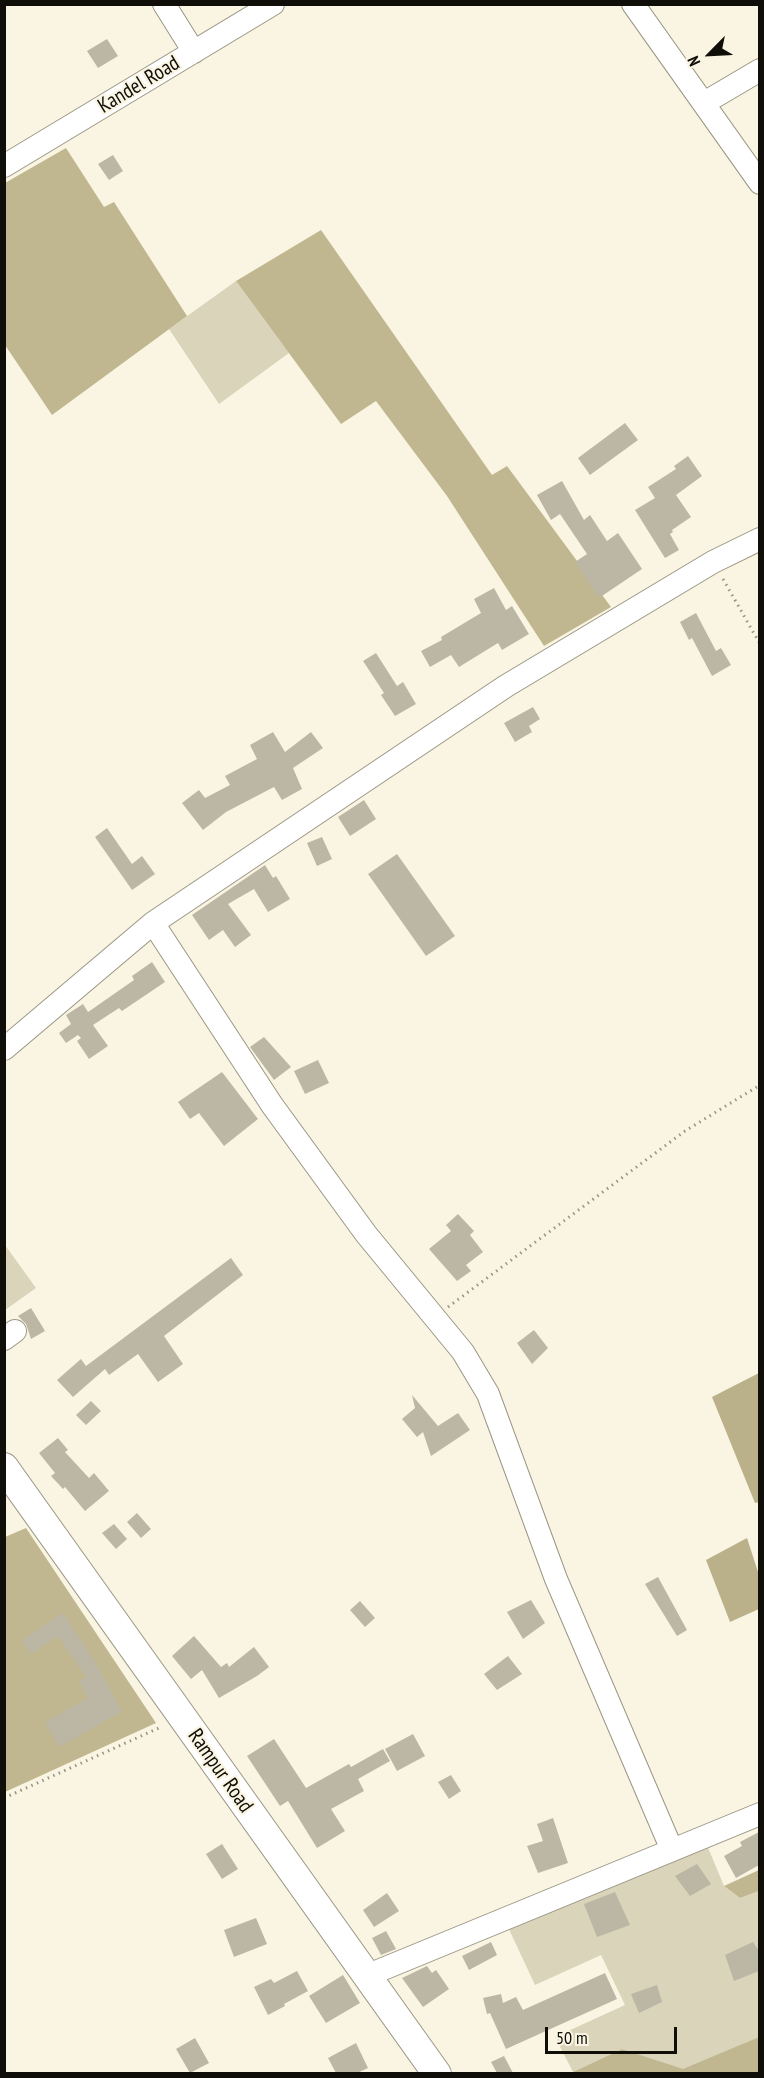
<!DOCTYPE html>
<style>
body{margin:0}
#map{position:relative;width:764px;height:2078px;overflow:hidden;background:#faf5e2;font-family:"PT Sans Narrow",sans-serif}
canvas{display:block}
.frame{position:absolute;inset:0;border:6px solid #0f0e08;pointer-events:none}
.north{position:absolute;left:680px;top:24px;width:60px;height:60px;-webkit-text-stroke:4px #faf5e2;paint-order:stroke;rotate:246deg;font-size:16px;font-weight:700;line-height:24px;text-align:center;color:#0f0e08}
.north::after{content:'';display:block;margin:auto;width:21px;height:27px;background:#0f0e08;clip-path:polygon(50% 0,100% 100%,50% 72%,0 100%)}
.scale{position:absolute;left:545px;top:2027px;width:132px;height:27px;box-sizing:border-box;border:3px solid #0f0e08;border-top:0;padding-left:8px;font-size:18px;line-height:21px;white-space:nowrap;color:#0f0e08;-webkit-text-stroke:4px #faf5e2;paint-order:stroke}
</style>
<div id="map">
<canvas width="764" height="2078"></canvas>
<div class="frame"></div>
<div class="north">N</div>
<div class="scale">50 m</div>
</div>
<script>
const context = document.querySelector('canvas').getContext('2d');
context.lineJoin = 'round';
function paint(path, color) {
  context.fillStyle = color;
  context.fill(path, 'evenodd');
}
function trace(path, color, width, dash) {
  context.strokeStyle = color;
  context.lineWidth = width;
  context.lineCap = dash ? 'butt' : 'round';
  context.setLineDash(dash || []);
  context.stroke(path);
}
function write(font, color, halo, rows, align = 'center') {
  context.font = font + ' "PT Sans Narrow",sans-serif';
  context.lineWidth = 4.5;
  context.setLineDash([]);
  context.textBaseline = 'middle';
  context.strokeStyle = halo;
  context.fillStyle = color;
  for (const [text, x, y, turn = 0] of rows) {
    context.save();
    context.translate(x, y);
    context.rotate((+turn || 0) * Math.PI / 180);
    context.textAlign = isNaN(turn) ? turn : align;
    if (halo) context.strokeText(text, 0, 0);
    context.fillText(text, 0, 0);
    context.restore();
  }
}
paint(new Path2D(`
 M236,281L289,353L219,404L169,329Z
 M5,1245L36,1288L5,1310H4Z
 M707,1845L724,1886L740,1898L759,1891V2037L683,2070L622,2049L573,2072L555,2037L625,2005L601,1955L535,1985L507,1925Z`), '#dad4ba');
paint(new Path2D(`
 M66,148L104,207L114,202L187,316L52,415L5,345V183Z
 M321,230L492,475L507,466L611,607L544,646L447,496L376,401L341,424L236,281Z
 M26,1528L156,1723L5,1792V1537Z
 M759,1870V1891L740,1898L724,1886Z
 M759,2037V2073L573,2072L622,2049L683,2069Z`), '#c0b790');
paint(new Path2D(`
 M759,1373L760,1502L755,1503L712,1397Z
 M747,1538L759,1575V1609L730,1622L706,1560Z`), '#bab08a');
paint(new Path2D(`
 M107,39L118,56L98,68L87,51Z
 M113,155L123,171L109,180L98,164Z
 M625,423L638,440L590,475L578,458Z
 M688,456L702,476L676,495L691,517L672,530L673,532L670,534L679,550L665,558L635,510L655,498L648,487L676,469L674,466Z
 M562,481L584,520L590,515L607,541L618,533L642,569L599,598L575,562L587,554L560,514L551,520L537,495Z
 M494,588L506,610L512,606L529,634L502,650L498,643L459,667L451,655L430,667L421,651L442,640L441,637L481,613L474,599Z
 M696,613L716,651L721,648L731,665L712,676L692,638L689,640L680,622Z
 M376,653L397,686L403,682L416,704L395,716L381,695L384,693L363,661Z
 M533,707L540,719L529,726L532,732L515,742L504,723Z
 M273,732L285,752L311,732L323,748L293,768L302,789L282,800L274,787L226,812L203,830L182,803L199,790L205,798L230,785L225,776L257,759L250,745Z
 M364,800L376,819L350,836L338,817Z
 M107,828L132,864L142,856L155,874L132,890L95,837Z
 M322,837L332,859L317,866L307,843Z
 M397,854L455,936L426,956L368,874Z
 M265,865L273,878L276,876L290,899L268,912L254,889L228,904L251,935L235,947L223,930L209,940L192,915Z
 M152,962L165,982L122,1011L119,1008L93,1025L108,1046L89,1059L77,1041L81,1038L78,1035L66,1043L59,1033L71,1024L66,1015L83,1004L88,1012L91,1010L134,980L132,976Z
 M264,1037L291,1067L274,1080L250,1047Z
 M318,1060L329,1083L305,1094L294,1071Z
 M222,1072L258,1119L224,1146L199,1113L190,1119L178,1102Z
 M458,1214L474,1231L470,1235L483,1252L466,1265L471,1271L457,1281L429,1249L451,1231L446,1225Z
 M231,1258L243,1275L164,1336L183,1364L158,1382L138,1354L109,1375L105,1369L73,1397L57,1380L81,1359L86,1366Z
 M31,1308L45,1331L31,1339L26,1324L18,1316Z
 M534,1330L548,1348L532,1364L517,1343Z
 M412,1395L438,1426L458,1413L470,1430L431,1456L423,1432L417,1437L402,1419L415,1408Z
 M91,1401L101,1411L86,1425L76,1415Z
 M58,1438L68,1450L65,1452L89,1478L94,1473L109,1491L85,1511L65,1487L63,1489L51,1476L55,1473L39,1453Z
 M137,1513L151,1529L141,1538L127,1522Z
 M114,1524L127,1539L116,1549L102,1533Z
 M658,1577L687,1630L677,1636L645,1584Z
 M531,1600L545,1623L523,1639L507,1612Z
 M360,1601L375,1618L365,1627L350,1610Z
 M63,1613L92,1657L122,1711L59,1747L45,1722L88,1698L79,1681L86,1677L58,1636L31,1654L22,1640Z
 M194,1636L221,1667L227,1663L229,1667L254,1647L269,1667L257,1676L219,1698L202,1670L191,1679L172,1656Z
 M508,1656L522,1674L497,1690L484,1674Z
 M413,1734L425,1756L397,1771L385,1749Z
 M274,1739L306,1788L349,1764L351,1767L383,1749L390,1761L358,1779L364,1791L331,1809L345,1831L317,1848L288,1801L280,1806L247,1756Z
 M451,1775L461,1791L449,1799L438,1782Z
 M553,1818L568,1863L538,1873L527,1846L543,1841L537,1824Z
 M759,1832V1865L736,1878L724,1856L742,1846L740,1842Z
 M222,1844L238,1869L222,1879L206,1854Z
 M697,1864L711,1884L690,1896L675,1876Z
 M615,1892L630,1925L597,1937L584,1904Z
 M387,1893L399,1911L374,1927L363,1910Z
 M256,1918L267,1944L234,1957L224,1930Z
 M386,1931L396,1949L381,1955L372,1938Z
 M491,1942L497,1955L469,1970L462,1956Z
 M753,1942L759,1951V1971L734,1981L725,1955Z
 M427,1966L432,1973L436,1970L449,1989L423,2007L402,1978Z
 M297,1971L308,1991L284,2004L285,2006L268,2015L254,1987L271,1979L274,1983Z
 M605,1973L617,1999L506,2049L490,2013L487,2014L483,1998L501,1994L503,2003L516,1997L523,2010Z
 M343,1975L360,2003L326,2023L309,1996Z
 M657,1985L662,2002L639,2013L631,1994Z
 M195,2038L209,2063L190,2073L176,2049Z
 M356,2043L368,2068L357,2073H336L328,2058Z
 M504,2056L513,2073H497L491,2062Z`), '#bcb7a5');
const minor = new Path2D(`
 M164,4L194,52
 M633,4L760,183
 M704,103L760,70
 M4,166L273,4
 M153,923L272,1105L366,1234L463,1352L488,1394L556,1579L672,1850
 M4,1049L153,923L506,686L713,562L760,539
 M4,1339L15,1331
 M366,1976L760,1814`);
const major = new Path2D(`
 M4,1467L437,2074`);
trace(minor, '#9a9684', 24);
trace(major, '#9a9684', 30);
trace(new Path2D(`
 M723,579L760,644
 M448,1307L685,1131L760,1085
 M4,1798L161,1727`), '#979486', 3, [1.5, 4.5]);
trace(minor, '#fff', 22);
trace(major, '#fff', 28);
write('21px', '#0f0e08', '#faf5e2', [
 ["Kandel Road",139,85,-31],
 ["Rampur Road",220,1771,55]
]);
</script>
